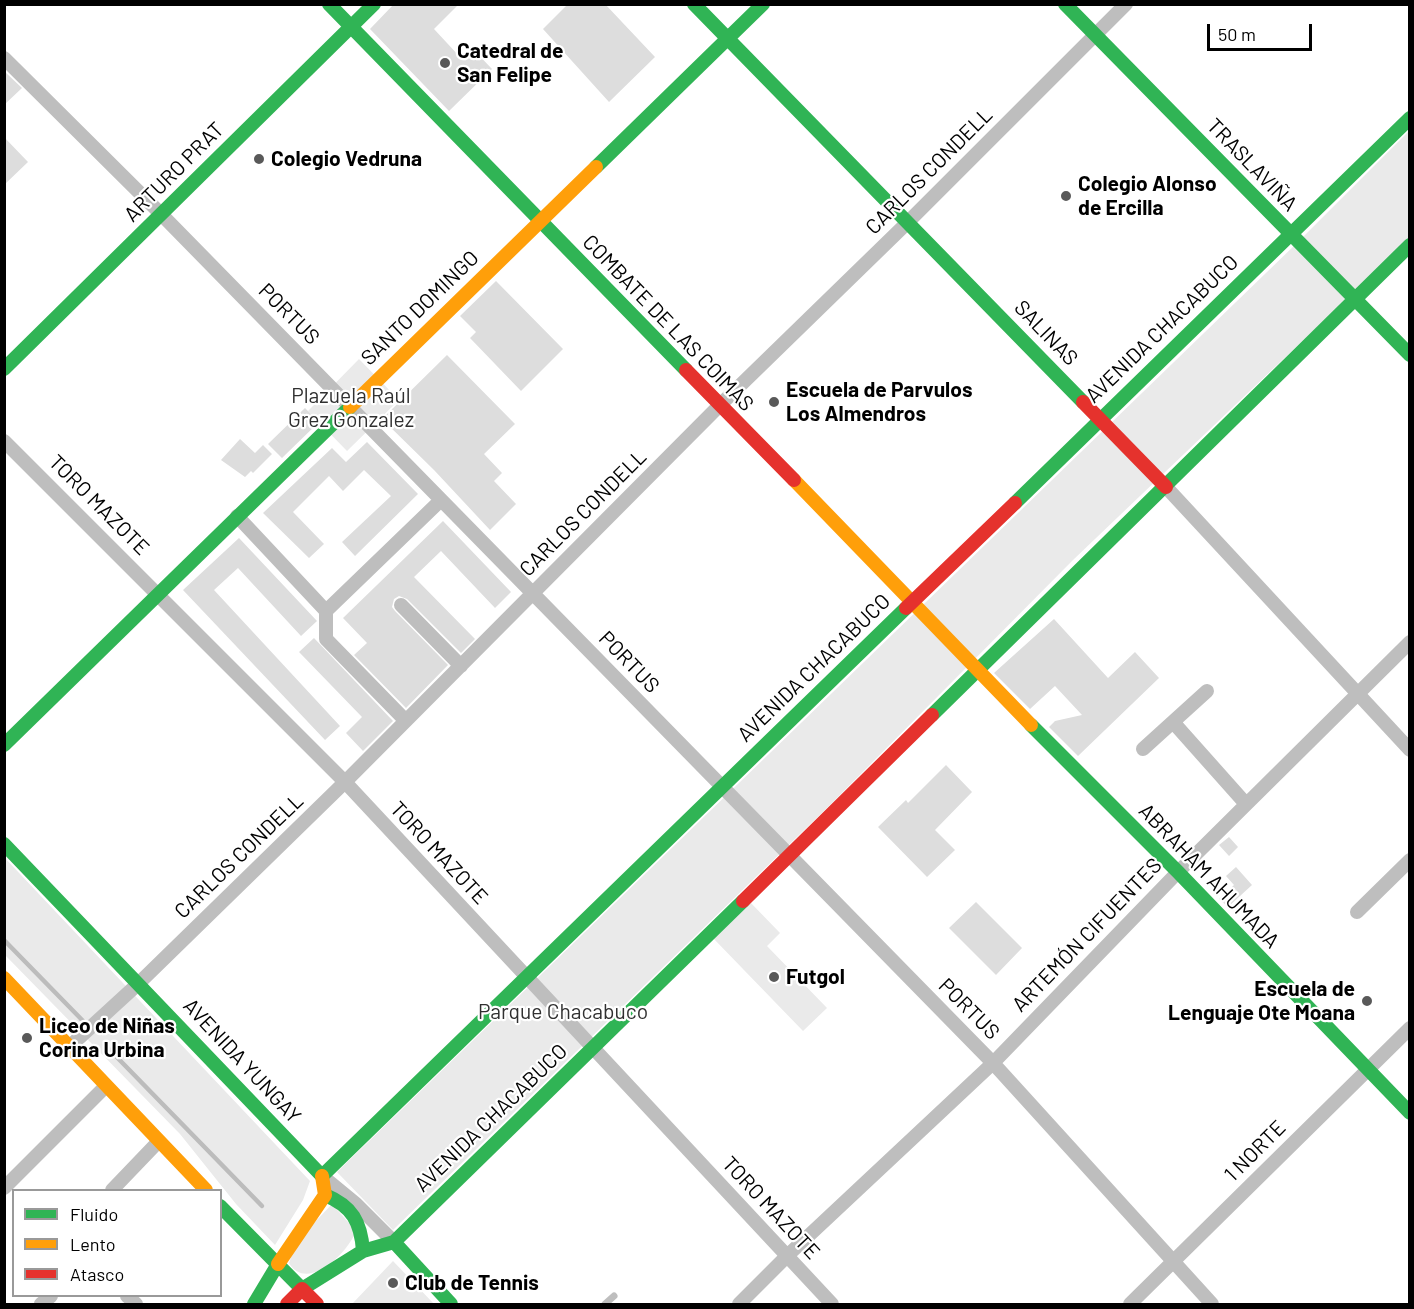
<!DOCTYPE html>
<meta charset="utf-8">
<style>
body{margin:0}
#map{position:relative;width:1414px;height:1309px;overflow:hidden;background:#fff;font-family:Barlow,sans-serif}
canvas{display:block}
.frame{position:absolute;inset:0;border:6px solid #000;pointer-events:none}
.legend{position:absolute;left:12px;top:1189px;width:210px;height:108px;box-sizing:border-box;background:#fff;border:2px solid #999;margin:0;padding:8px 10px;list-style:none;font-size:18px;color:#000}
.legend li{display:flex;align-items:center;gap:12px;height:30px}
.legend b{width:30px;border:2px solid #999}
.scale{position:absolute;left:1207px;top:24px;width:105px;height:27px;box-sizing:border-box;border:3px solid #000;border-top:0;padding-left:8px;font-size:18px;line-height:21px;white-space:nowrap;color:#000;-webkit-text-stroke:4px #fff;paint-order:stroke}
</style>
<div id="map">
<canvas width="1414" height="1309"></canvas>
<div class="frame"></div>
<ul class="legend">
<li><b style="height:8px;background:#30b455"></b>Fluido</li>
<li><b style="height:8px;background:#ff9f0a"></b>Lento</li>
<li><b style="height:8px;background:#e5322d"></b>Atasco</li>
</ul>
<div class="scale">50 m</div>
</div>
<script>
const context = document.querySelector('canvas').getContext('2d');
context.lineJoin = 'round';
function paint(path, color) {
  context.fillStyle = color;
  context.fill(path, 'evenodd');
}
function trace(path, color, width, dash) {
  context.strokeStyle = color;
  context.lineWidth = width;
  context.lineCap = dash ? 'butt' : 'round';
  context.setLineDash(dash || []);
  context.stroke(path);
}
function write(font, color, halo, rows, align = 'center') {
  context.font = font + ' Barlow,sans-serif';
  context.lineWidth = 4.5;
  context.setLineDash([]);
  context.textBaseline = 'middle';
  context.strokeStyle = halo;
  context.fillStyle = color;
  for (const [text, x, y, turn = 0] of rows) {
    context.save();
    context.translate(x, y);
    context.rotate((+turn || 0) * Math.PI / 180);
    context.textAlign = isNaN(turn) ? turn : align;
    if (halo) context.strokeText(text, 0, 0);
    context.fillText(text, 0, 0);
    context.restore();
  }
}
paint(new Path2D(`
 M1409,131V239L1073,560L833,802L393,1230L337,1172L1298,242Z
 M359,359L399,400L347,451L308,411Z
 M4,857L310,1181L303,1200L275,1245L236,1204L180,1134L5,955Z
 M750,902L780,933L767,946L827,1008L803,1031L713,938Z
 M332,1204L356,1231C348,1253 307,1293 289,1263L297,1241Z
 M393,1261L434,1304H352Z`), '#eaeaea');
trace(new Path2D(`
 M4,940L85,1023
 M105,1045L262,1206`), '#bcbcbc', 4.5);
paint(new Path2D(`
 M394,4H459L434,29L460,57L471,47L492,69L449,111L370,29Z
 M568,4H605L655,57L609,102L543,29Z
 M4,71L22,88L4,105Z
 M4,137L28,162L4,185Z
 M496,281L563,349L521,391L470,338L476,332L460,316Z
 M447,355L515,424L484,454L502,473L494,481L516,504L490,530L434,470L382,419Z
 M305,408L319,422L282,458L268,444Z
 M240,439L255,453L263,445L272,454L253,473L251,471L245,477L221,460Z
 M367,442L418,494L355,556L342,542L391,496L364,470L343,491L329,476L293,512L324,544L309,558L263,513L332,448L346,462Z
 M443,521L511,592L495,608L441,551L414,577L475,639L461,653L407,599L399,596L394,599L392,607L395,611L448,665L406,708L354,655L367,643L343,618Z
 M239,538L317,621L301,636L238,568L214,590L340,726L325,740L183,590Z
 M1054,619L1108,678L1135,652L1159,678L1078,756L1049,727L1055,721L1082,715L1055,686L1030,709L994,673Z
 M314,638L393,721L363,751L346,733L362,717L299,652Z
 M946,765L972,792L935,830L955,850L927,877L878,827L906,800L908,803Z
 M1229,837L1238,847L1229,856L1219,845Z
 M1236,867L1252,885L1228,907L1219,899L1234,885L1226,876Z
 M976,902L1022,948L996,975L949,928Z`), '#ddd');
trace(new Path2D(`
 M605,1304L614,1296`), '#bebebe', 7);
trace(new Path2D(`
 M4,58L161,214L993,1063L1212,1304
 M4,441L345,782L832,1304
 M1166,487L1410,750
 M237,516L326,611L441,500
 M401,605L461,666
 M326,611V639L405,720
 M1173,722L1246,804
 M1143,749L1207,691
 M1357,912L1410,860
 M68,1048L139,983L345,782L719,406L908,222L1126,4
 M322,1176L356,1204L394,1242
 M4,1188L105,1087
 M112,1190L158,1142
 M127,1296L136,1304
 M41,1304L51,1296
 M739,1304L788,1255L993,1063L1178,872L1410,642
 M1130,1304L1410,1028`), '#bebebe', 14);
trace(new Path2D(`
 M329,4L686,370
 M694,4L1083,402
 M1065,4L1410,355
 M596,167L763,4
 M4,369L374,4
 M1015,503L1410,118
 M932,715L1410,245
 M1031,725L1178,872L1410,1113
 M4,745L350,407
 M4,844L322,1176
 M322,1176L906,608
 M325,1195C352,1206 361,1222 363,1251
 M220,1206L302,1289L363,1251L394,1242L743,901
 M394,1242L451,1304
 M254,1304L278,1264`), '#30b455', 14);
trace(new Path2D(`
 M350,407L596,167
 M794,480L1031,725
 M4,978L206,1190
 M278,1264L325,1195L322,1176`), '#ff9f0a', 14);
trace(new Path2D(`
 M686,370L794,480
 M1083,402L1166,487
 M906,608L1015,503
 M743,901L932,715
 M287,1304L302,1289L317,1304`), '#e5322d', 14);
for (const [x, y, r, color] of [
 [445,63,6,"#595959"],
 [259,159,6,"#595959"],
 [1066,196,6,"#595959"],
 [774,402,6,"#595959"],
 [774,977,6,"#595959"],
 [1367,1001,6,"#595959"],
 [27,1038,6,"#595959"],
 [393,1283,6,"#595959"]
]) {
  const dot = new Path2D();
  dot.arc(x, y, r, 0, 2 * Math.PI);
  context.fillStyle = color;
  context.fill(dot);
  trace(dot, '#fff', 2);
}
write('bold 21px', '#000', '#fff', [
 ["Catedral de",457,51],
 ["San Felipe",457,75],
 ["Colegio Vedruna",271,159],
 ["Colegio Alonso",1078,184],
 ["de Ercilla",1078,208],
 ["Escuela de Parvulos",786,390],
 ["Los Almendros",786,414],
 ["Futgol",786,977],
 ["Escuela de",1355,989,"right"],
 ["Lenguaje Ote Moana",1355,1013,"right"],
 ["Liceo de Niñas",39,1026],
 ["Corina Urbina",39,1050],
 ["Club de Tennis",405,1283]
], 'left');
write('21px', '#000', '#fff', [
 ["TRASLAVIÑA",1252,165,46],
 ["CARLOS CONDELL",929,171,-45],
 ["ARTURO PRAT",174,172,-45],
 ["SANTO DOMINGO",420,308,-44],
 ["PORTUS",289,314,45],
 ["COMBATE DE LAS COIMAS",668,323,46],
 ["AVENIDA CHACABUCO",1162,329,-44],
 ["SALINAS",1046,333,46],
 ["TORO MAZOTE",99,505,45],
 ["CARLOS CONDELL",583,513,-45],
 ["PORTUS",629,662,46],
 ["AVENIDA CHACABUCO",814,668,-44],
 ["TORO MAZOTE",439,853,47],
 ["CARLOS CONDELL",239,856,-44],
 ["ABRAHAM AHUMADA",1209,876,46],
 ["ARTEMÓN CIFUENTES",1087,935,-46],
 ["PORTUS",969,1009,45],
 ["AVENIDA YUNGAY",242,1061,47],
 ["AVENIDA CHACABUCO",491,1118,-44],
 ["1 NORTE",1255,1151,-45],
 ["TORO MAZOTE",771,1208,47]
]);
write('21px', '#303030', '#fff', [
 ["Plazuela Raúl",351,396],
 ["Grez Gonzalez",351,420],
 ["Parque Chacabuco",563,1012]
]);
</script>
